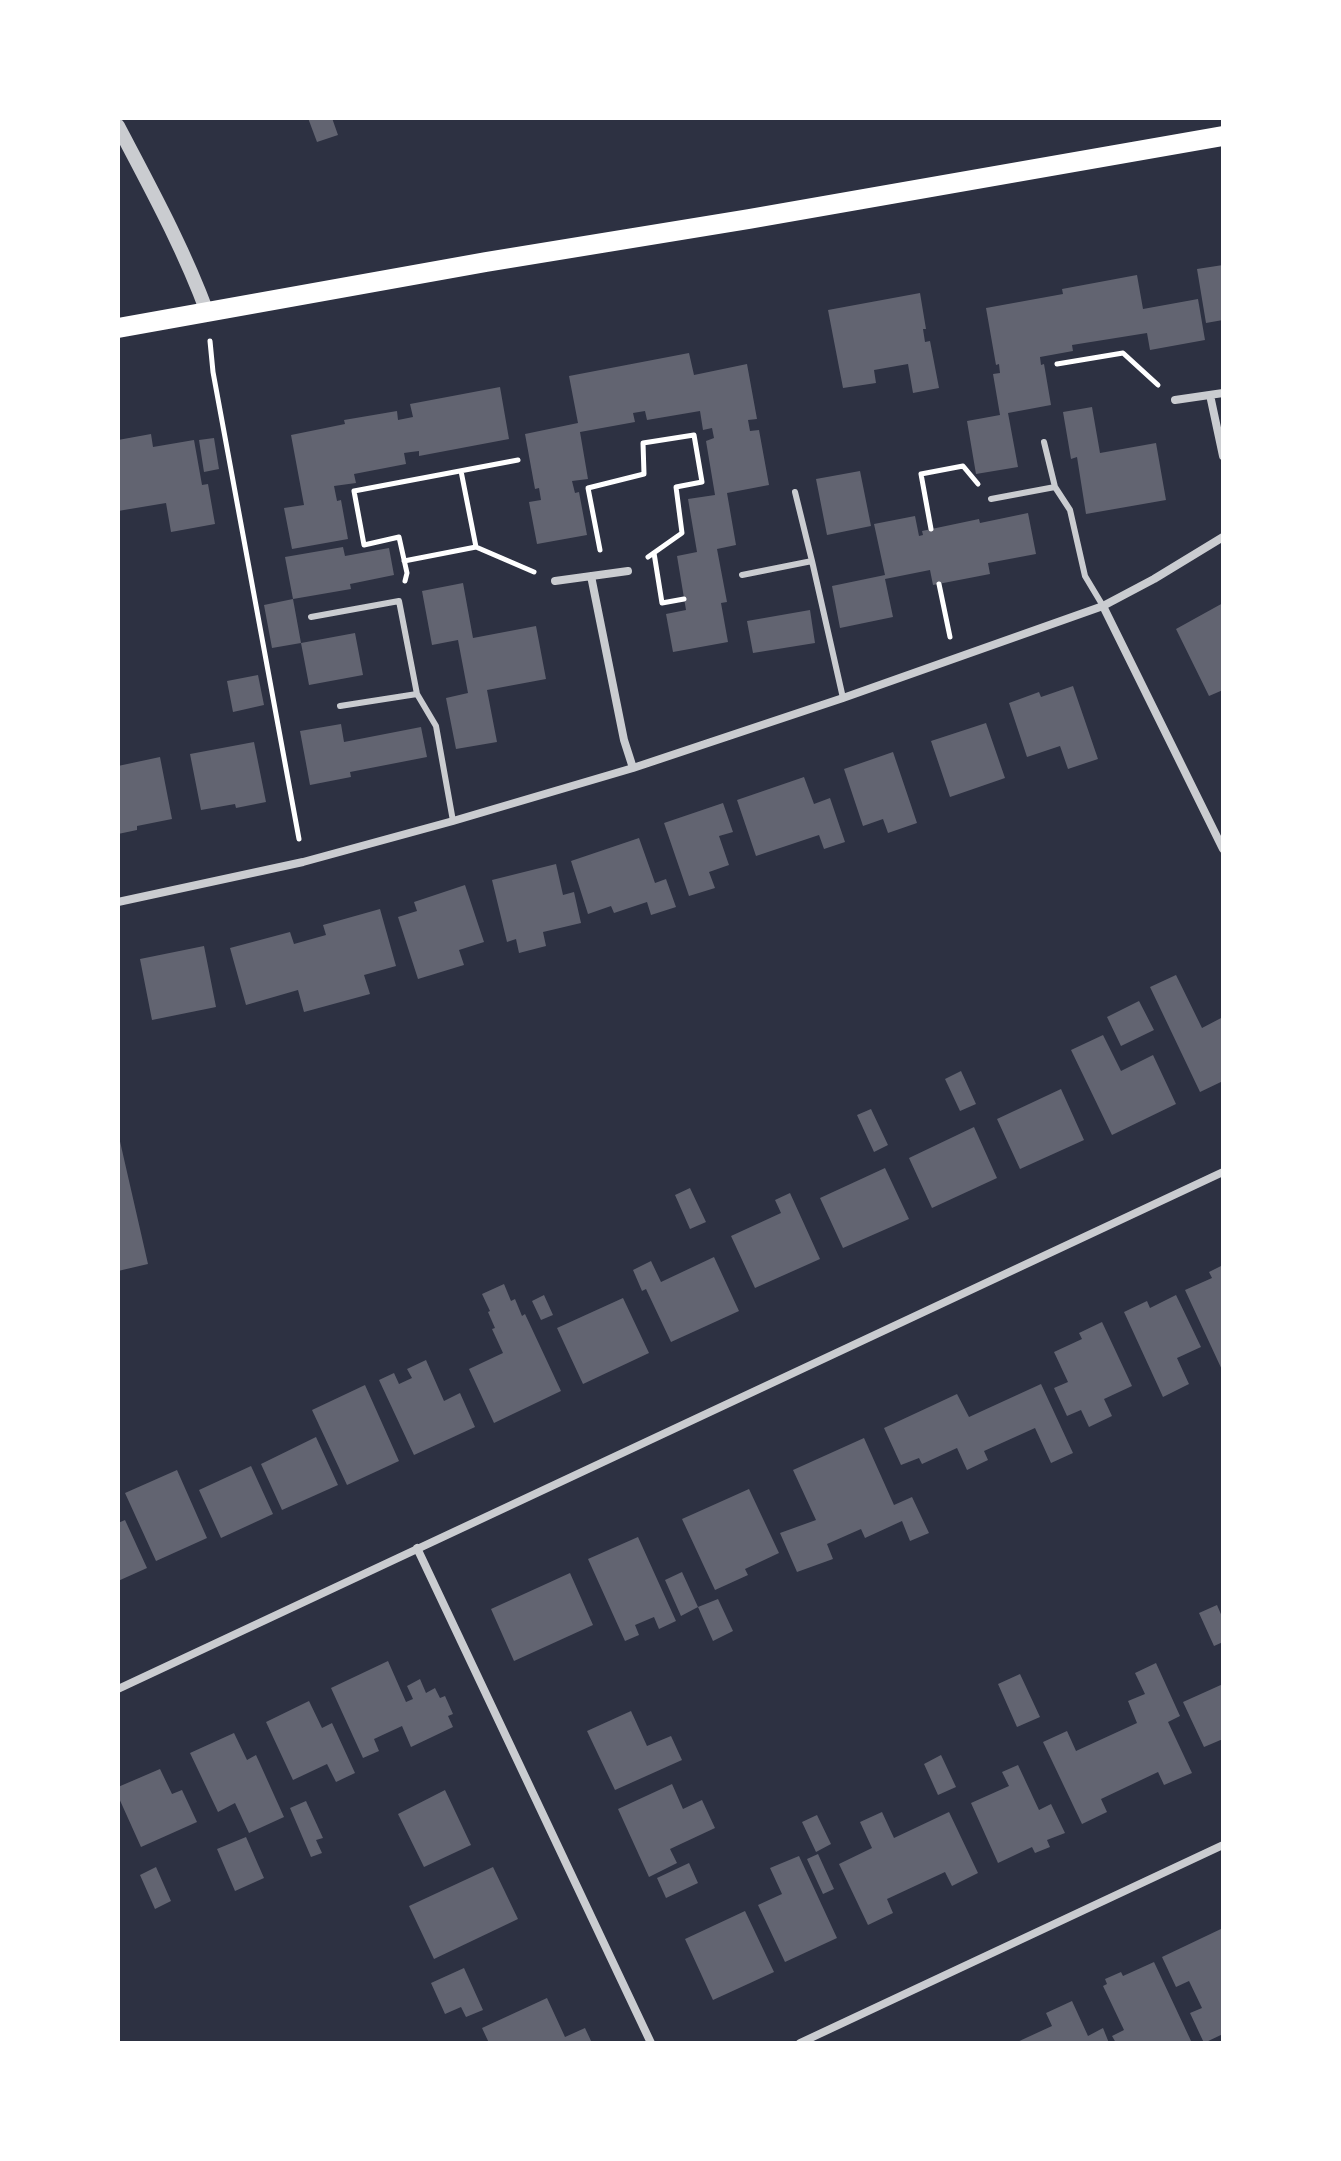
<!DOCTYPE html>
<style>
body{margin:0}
#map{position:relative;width:1341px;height:2161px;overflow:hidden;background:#2d3142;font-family:"Sofia Sans Condensed",sans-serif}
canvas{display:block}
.frame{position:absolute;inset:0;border:120px solid #fff;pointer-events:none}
</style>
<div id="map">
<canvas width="1341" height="2161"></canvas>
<div class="frame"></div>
</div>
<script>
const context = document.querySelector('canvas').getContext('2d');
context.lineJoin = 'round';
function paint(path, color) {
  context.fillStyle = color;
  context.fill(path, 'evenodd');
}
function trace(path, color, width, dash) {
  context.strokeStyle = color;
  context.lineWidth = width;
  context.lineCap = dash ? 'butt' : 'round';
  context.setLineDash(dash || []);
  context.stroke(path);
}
paint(new Path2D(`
 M308,118H332L338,135L317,142Z
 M1223,265V320L1206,323L1197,269Z
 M1137,275L1143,309L1198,299L1205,340L1150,350L1147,333L1072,345L1073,351L1040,357L1041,365L1044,364L1051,405L1008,413L1018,467L976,474L967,421L1000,415L993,374L1000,373L999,364L996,365L986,308L1063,294L1062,289Z
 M920,293L926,329H923L925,342L930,341L939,388L913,393L908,364L874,370L876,383L843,388L828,310Z
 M689,353L694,375L747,364L757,419L748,420L750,431L759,430L769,485L727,493L736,545L717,549L727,602L721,603L728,642L673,652L666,614L686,610L677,556L697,552L688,499L715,495L706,441L714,438L712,428L703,430L700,411L647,420L645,411L633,413L635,422L580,432L588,479L572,481L575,493L579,492L587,535L537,544L529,502L541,500L539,488L535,489L525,434L578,423L569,376Z
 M500,387L509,439L419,456V451L411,452L404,453L406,464L354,474L356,483L334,486L337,501L341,500L348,539L292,549L284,508L304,505L291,435L345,424L344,420L397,411L398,420L413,417L410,404Z
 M1092,407L1100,453L1156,443L1166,500L1086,514L1077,457L1071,459L1063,412Z
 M151,434L153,447L194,440L202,485L208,484L215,524L171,532L166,503L118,511V440Z
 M214,438L219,469L204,472L199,440Z
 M860,471L871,526L827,535L816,479Z
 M1028,513L1036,554L988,563L990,574L933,585L930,570L885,579L893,617L840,628L832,586L885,575L874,524L915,516L919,536L923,535L922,531L979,519L980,523Z
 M343,547L345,556L389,548L394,575L350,584L351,589L293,599L285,557Z
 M463,583L473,638L536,626L546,679L487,690L497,742L456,749L446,698L468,693L458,640L432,645L422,591Z
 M293,599L301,643L355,633L363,675L309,685L301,643L272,648L264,605Z
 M1223,603V690L1209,696L1176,629Z
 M810,610L815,643L753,653L747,621Z
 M258,675L264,705L233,712L227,681Z
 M1073,686L1098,759L1068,769L1060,746L1027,757L1009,703L1039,692L1041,697Z
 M986,723L1005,778L950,797L931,741Z
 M341,724L344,742L421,727L427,757L350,772L351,777L310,785L300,731Z
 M254,742L266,802L236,808L235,804L201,810L190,754Z
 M893,752L917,823L888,833L883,819L863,826L844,769Z
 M160,757L172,819L137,826V830L118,834V766Z
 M804,777L814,804L830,798L845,842L824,849L819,835L756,856L737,800Z
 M723,803L733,832L719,836L729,865L709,872L715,888L689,896L664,823Z
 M639,838L655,883L666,879L676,907L651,915L647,902L614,913L611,906L588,914L571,861Z
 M556,864L563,895L574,892L581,923L543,932L546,946L519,953L516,939L507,942L492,880Z
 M465,885L484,942L459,950L464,965L418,979L398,917L417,911L414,902Z
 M380,909L396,966L364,975L370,994L304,1012L298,990L246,1005L230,948L290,932L294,944L326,935L323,925Z
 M204,946L216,1007L152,1020L140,959Z
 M1176,975L1202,1028L1223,1017V1081L1200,1092L1150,987Z
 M1139,1001L1154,1030L1121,1046L1107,1017Z
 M1103,1035L1121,1071L1153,1055L1176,1104L1112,1135L1071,1050Z
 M961,1071L976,1104L960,1111L945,1079Z
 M1061,1089L1084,1140L1020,1169L997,1119Z
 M871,1109L888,1145L874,1152L857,1115Z
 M974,1127L997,1178L932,1208L909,1158Z
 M119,1137L148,1264L118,1271V1138Z
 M885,1168L909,1219L843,1248L820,1198Z
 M690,1188L706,1222L690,1229L675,1195Z
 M790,1193L820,1259L755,1288L731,1236L781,1213L775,1200Z
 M714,1257L739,1311L671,1342L646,1289L642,1291L633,1270L651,1261L661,1282Z
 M1223,1265V1372L1185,1290L1212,1278L1209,1272Z
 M504,1284L511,1301L515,1299L522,1316L525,1314L561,1391L494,1423L469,1369L503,1353L492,1329L495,1328L488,1312L490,1311L482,1294Z
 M544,1295L553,1315L541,1320L532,1301Z
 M1176,1295L1201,1347L1177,1358L1189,1384L1163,1397L1124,1312L1147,1301L1150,1308Z
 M623,1298L649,1353L583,1384L557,1328Z
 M1102,1322L1132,1386L1104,1399L1112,1416L1089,1427L1081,1410L1067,1416L1054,1388L1068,1382L1054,1352L1082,1339L1079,1333Z
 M426,1360L444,1401L460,1393L475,1427L414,1455L379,1380L394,1373L399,1384L412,1378L407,1369Z
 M1041,1384L1073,1453L1051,1463L1035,1428L984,1451L988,1460L967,1470L957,1448L922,1464L919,1458L901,1465L884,1428L957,1394L969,1417Z
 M365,1385L399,1461L347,1485L312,1410Z
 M316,1437L338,1485L282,1510L261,1464Z
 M864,1438L894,1505L912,1497L929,1533L910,1541L902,1521L865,1538L861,1529L827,1544L833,1559L797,1572L780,1533L816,1520L793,1470Z
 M251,1466L273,1514L221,1538L199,1490Z
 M177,1470L207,1538L156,1561L125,1493Z
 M749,1489L779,1553L745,1569L748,1575L715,1590L682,1519Z
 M125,1520L147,1568L118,1581V1523Z
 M638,1537L676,1621L659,1629L654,1617L635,1625L639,1635L625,1641L588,1559Z
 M682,1572L698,1607L681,1616L665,1580Z
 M570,1573L593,1625L514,1661L491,1609Z
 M718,1599L733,1631L713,1641L698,1607Z
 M1217,1605L1223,1619V1642L1214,1646L1199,1613Z
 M388,1661L406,1702L413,1699L407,1686L420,1679L426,1693L435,1688L440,1698L445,1696L453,1714L448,1716L453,1727L411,1747L402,1726L374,1739L379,1751L363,1758L331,1688Z
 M1156,1663L1180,1716L1168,1722L1192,1773L1164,1785L1158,1772L1101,1799L1107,1812L1082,1824L1043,1742L1067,1731L1076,1751L1137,1723L1128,1701L1145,1694L1135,1673Z
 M1020,1674L1040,1717L1017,1727L998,1684Z
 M1223,1684V1739L1204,1747L1183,1702Z
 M309,1701L322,1728L332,1723L355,1773L336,1782L327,1764L293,1780L266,1722Z
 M631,1711L647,1746L671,1736L682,1760L615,1790L587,1731Z
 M234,1733L247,1760L256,1755L284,1817L249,1833L235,1803L218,1812L190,1753Z
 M941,1755L956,1787L938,1795L924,1764Z
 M1018,1765L1039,1810L1051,1804L1065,1833L1047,1840L1050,1847L1035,1853L1032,1847L998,1863L971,1803L1009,1786L1002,1772Z
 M160,1769L172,1794L182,1790L197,1822L141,1847L118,1796V1787Z
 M672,1784L683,1809L702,1800L715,1828L670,1849L677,1863L649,1877L618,1809Z
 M445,1790L471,1845L424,1867L398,1814Z
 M306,1801L323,1838L316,1840L322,1853L311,1857L290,1808Z
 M882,1812L894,1838L949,1812L978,1873L952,1886L945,1872L887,1899L893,1913L868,1925L839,1864L872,1848L860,1822Z
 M817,1815L831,1844L816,1852L802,1822Z
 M246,1837L264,1878L235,1891L217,1849Z
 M818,1854L834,1889L823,1894L807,1859Z
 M799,1856L837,1938L785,1962L758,1905L782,1894L770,1868Z
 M689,1863L698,1883L666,1898L657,1878Z
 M156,1867L171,1901L155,1909L140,1875Z
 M493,1867L518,1919L434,1959L409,1906Z
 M745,1911L774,1972L713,2000L685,1939Z
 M1223,1928V2034L1204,2043L1190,2013L1202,2008L1189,1981L1176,1987L1162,1957Z
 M1154,1962L1192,2043H1116L1112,2036L1124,2030L1103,1986L1107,1984L1105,1979L1121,1972L1123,1976Z
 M464,1968L483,2010L466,2017L461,2007L445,2014L431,1983Z
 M547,1998L565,2037L585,2028L592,2043H489L482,2028Z
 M1072,2001L1088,2036L1103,2028L1109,2043H1015L1052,2026L1046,2013Z`), '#626471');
trace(new Path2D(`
 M210,341L213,372L299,839
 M1057,364L1123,353L1158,385
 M931,529L921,474L963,466L978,484
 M476,547L534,572
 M600,550L588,488L644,474L643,443L694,435L702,482L676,487L682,533L648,557
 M654,553L662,603L684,599
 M404,561L476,547L461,471
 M405,581L407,573L399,537L364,545L354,491L518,460
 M939,584L950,637`), '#fff', 5);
trace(new Path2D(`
 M1044,442L1055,487L1070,510L1085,576L1103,606
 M795,492L812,561
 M991,499L1055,487
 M742,575L812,561L843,698
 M311,617L399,601L417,694L436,726L453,821
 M340,706L417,694`), '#caccd0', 6);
trace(new Path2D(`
 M1210,395L1223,456
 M1175,400L1223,393
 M591,576L624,740L633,768
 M555,581L628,571
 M1103,606L1223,849
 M118,902L303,862L453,821L633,768L843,698L1103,606L1154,579L1223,537
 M417,1548L651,2043
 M118,1689L1223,1172
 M800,2043L1223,1845`), '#caccd0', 8);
trace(new Path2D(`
 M118,126C150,187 183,247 207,312`), '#caccd0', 14);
trace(new Path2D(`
 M118,328L486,262L749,219L1223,136`), '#fff', 20);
</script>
